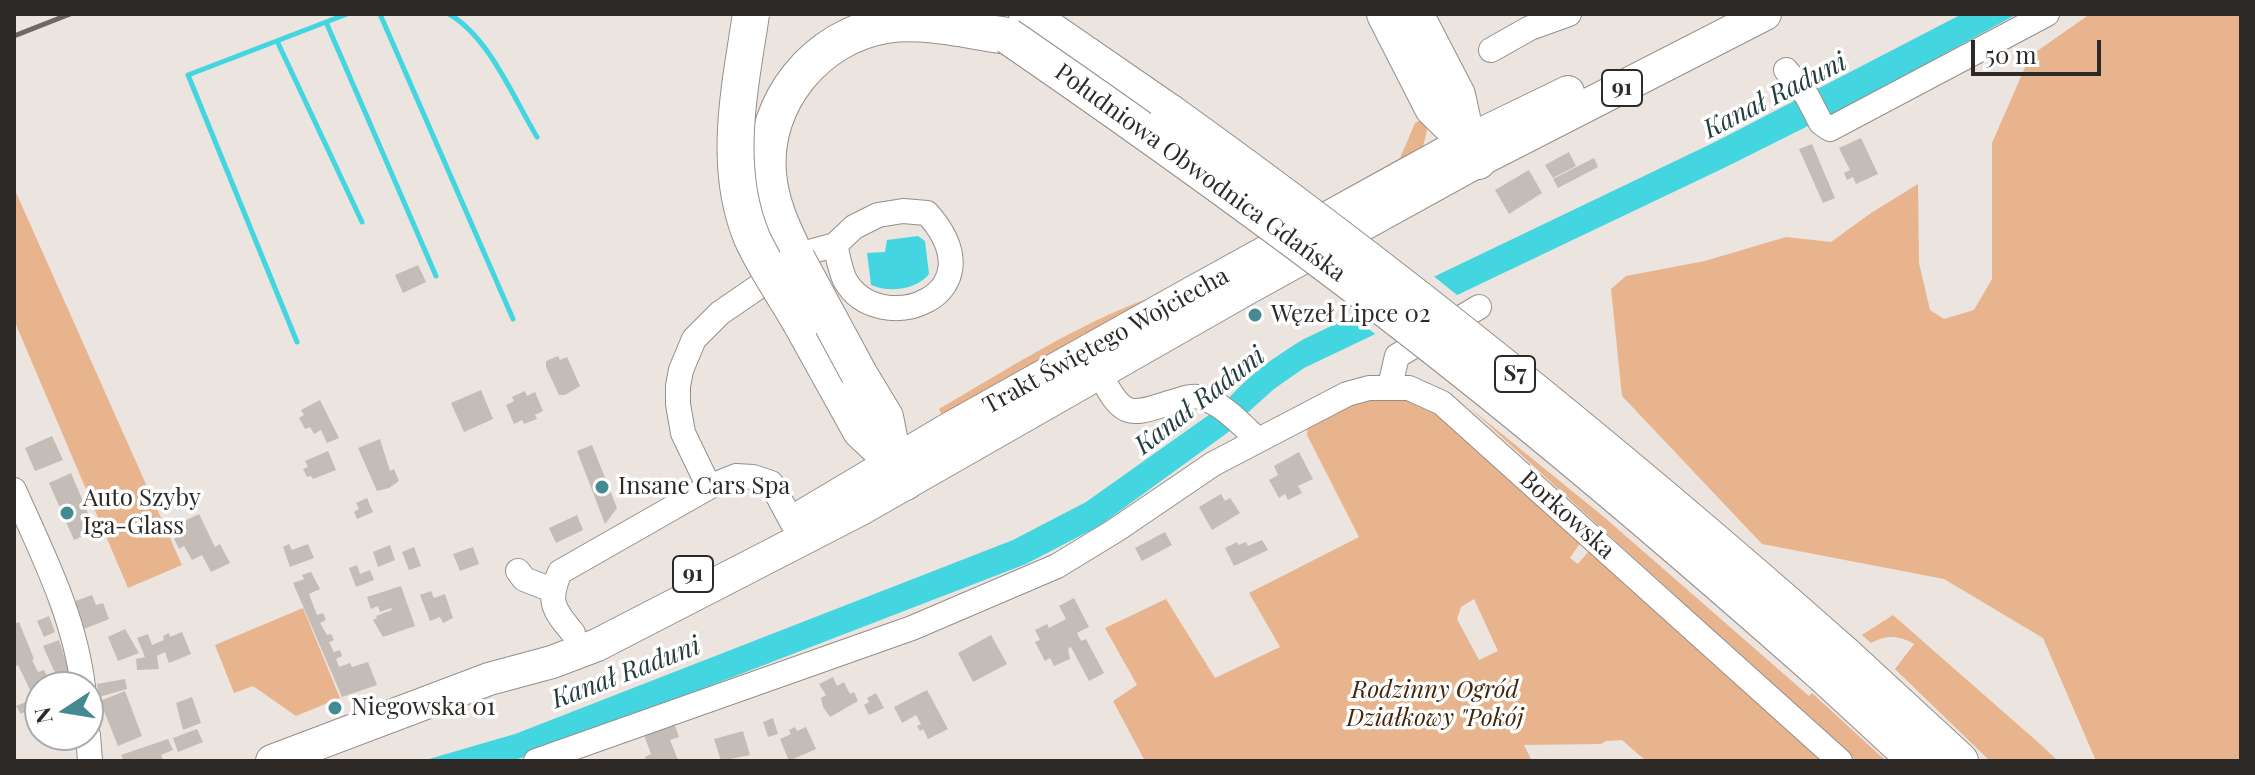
<!DOCTYPE html>
<meta charset="utf-8">
<style>
body{margin:0}
#map{position:relative;width:2255px;height:775px;overflow:hidden;background:#ece4de;font-family:"Playfair Display",serif}
canvas{display:block}
.frame{position:absolute;inset:0;border:16px solid #2c2927;pointer-events:none}
.north{position:absolute;left:24px;top:671px;width:80px;height:80px;box-sizing:border-box;background:#fff;border:2px solid #aba9a9;border-radius:50%;rotate:258deg;font-size:22px;font-weight:700;line-height:32px;text-align:center;color:#2c2927}
.north::after{content:'';display:block;margin:auto;width:28px;height:36px;background:#438b90;clip-path:polygon(50% 0,100% 100%,50% 72%,0 100%)}
.scale{position:absolute;left:1971px;top:40px;width:130px;height:36px;box-sizing:border-box;border:4px solid #2c2927;border-top:0;padding-left:10px;font-size:24px;line-height:28px;white-space:nowrap;color:#2c2927;-webkit-text-stroke:6px #fff;paint-order:stroke}
</style>
<div id="map">
<canvas width="2255" height="775"></canvas>
<div class="frame"></div>
<div class="north">N</div>
<div class="scale">50 m</div>
</div>
<script>
const context = document.querySelector('canvas').getContext('2d');
context.lineJoin = 'round';
function paint(path, color) {
  context.fillStyle = color;
  context.fill(path, 'evenodd');
}
function trace(path, color, width, dash) {
  context.strokeStyle = color;
  context.lineWidth = width;
  context.lineCap = dash ? 'butt' : 'round';
  context.setLineDash(dash || []);
  context.stroke(path);
}
function write(font, color, halo, rows, align = 'center') {
  context.font = font + ' "Playfair Display",serif';
  context.lineWidth = 7;
  context.setLineDash([]);
  context.textBaseline = 'middle';
  context.strokeStyle = halo;
  context.fillStyle = color;
  for (const [text, x, y, turn = 0] of rows) {
    context.save();
    context.translate(x, y);
    context.rotate((+turn || 0) * Math.PI / 180);
    context.textAlign = isNaN(turn) ? turn : align;
    if (halo) context.strokeText(text, 0, 0);
    context.fillText(text, 0, 0);
    context.restore();
  }
}
paint(new Path2D(`
 M2090,14H2241V761H2096L2043,638L1944,579L1762,544L1622,396L1611,289L1626,276L1705,261L1786,237L1831,242L1871,213L1918,184L1919,263L1930,310L1944,319L1974,310L1992,279V143L2030,56Z
 M1425,118L1427,130L1423,147L943,417L939,409C1008,369 1077,324 1152,297L1400,158L1415,123Z
 M14,188L182,565L128,588L14,320Z
 M1379,397L1407,398L1436,412L1583,539L1570,558L1578,564L1588,552H1595L1826,761H1646L1622,740L1606,741L1601,744L1524,745L1532,761H1145L1113,701L1137,685L1105,628L1166,599L1215,678L1280,647L1249,593L1359,537L1307,435L1308,423L1352,403ZM1474,599L1498,651L1479,660L1457,619L1461,607Z
 M1470,408L1604,517L1809,696L1812,693L1886,761H1856Z
 M303,608L340,698L296,716L253,686L234,693L215,645Z
 M1893,615L2040,744L2058,761H1990L1895,669L1914,644C1898,635 1887,635 1871,643L1862,635Z`), '#e8b48d');
paint(new Path2D(`
 M1962,14H2017L1866,97L1728,166L1304,368L1274,389L1245,415L1226,401C1249,375 1273,358 1302,340L1717,141Z
 M918,236L925,241L929,274C916,290 889,293 871,285L867,253L885,252L887,240Z
 M1213,412L1234,428L1099,526L1026,564L528,756L510,761H422L515,734L1013,540L1086,502Z`), '#43d6e1');
paint(new Path2D(`
 M1431,274L1462,299L1379,337L1348,313Z`), '#ece4de');
trace(new Path2D(`
 M380,14L513,319
 M449,14C489,37 513,97 537,137
 M326,22L436,276
 M277,41L362,222
 M297,342L188,75L347,14`), '#43d6e1', 5);
paint(new Path2D(`
 M1861,138L1878,174L1856,184L1853,177L1847,180L1844,173L1850,170L1839,148Z
 M1812,144L1835,198L1823,203L1799,149Z
 M1569,152L1576,166L1553,178L1545,165Z
 M1594,158L1598,167L1558,188L1553,179Z
 M1529,170L1542,193L1509,214L1495,190Z
 M418,265L426,282L403,293L395,275Z
 M558,356L560,360L567,357L580,386L565,395H559L546,367V361Z
 M481,390L493,419L464,432L451,403Z
 M525,391L527,396L535,392L543,411L535,415L537,419L524,424L522,420L514,424L506,405L514,401L512,397Z
 M320,400L339,438L327,443L321,430L314,434L310,427L305,429L299,418L304,415L301,410Z
 M52,436L63,460L35,471L25,448Z
 M380,439L390,471L394,469L399,481L389,488L377,491L358,448Z
 M592,445L617,508L605,524L577,451Z
 M328,451L336,470L313,479L311,476L307,477L303,469L308,467L305,461Z
 M1299,452L1313,479L1298,486L1302,493L1288,500L1285,494L1279,498L1269,480L1278,475L1274,466Z
 M71,473L95,530L74,540L49,483Z
 M1221,494L1225,501L1230,498L1240,513L1212,530L1199,507Z
 M367,498L373,512L357,519L354,512L359,509L356,503Z
 M199,514L215,547L220,544L230,563L211,572L202,555L192,560L184,546L179,549L174,539L179,536L174,526Z
 M577,515L583,530L556,543L549,528Z
 M1165,532L1172,545L1142,561L1135,548Z
 M1262,540L1268,550L1234,566L1225,548L1237,542L1238,545L1246,542L1248,546Z
 M289,544L292,550L308,544L314,558L290,567L283,547Z
 M390,545L395,560L378,567L373,552Z
 M414,547L421,566L409,570L402,552Z
 M473,547L479,564L460,571L453,554Z
 M357,565L360,574L370,570L374,580L356,587L349,568Z
 M311,572L320,589L309,594L317,615L323,613L326,620L320,623L327,635L331,634L334,640L329,642L334,652L340,650L342,656L336,659L339,667L350,663L352,667L368,662L377,685L342,697L293,583L304,579L302,575Z
 M401,586L415,626L383,637L373,620L377,618L376,616L392,610L391,608L380,612L378,606L371,609L367,597Z
 M431,591L434,598L445,594L453,618L443,623L440,617L430,621L420,595Z
 M92,595L96,605L103,603L109,619L84,629L73,602Z
 M1074,598L1089,627L1077,633L1081,641L1086,639L1104,673L1089,681L1071,647L1068,649L1070,659L1054,666L1050,658L1045,661L1035,642L1040,640L1035,630L1047,624L1049,628L1066,619L1059,606Z
 M49,616L55,632L44,637L37,621Z
 M19,622L34,659L32,660L38,672L44,670L49,680L30,690L18,665L14,667V624Z
 M125,629L139,653L118,661L108,637Z
 M182,632L191,654L169,663L165,652L157,656L159,669L137,670L136,659L145,657L137,638L148,634L152,645L164,640L163,636L169,633L170,637Z
 M991,635L1007,664L973,682L958,653Z
 M59,640L72,681L63,684L60,674L54,671L43,646Z
 M833,677L837,686L844,682L850,694L854,692L858,701L830,717L823,707L821,698L826,695L819,684Z
 M125,679L127,689L99,697L97,684Z
 M927,690L948,729L928,739L923,729L920,731L917,726L921,724L916,715L902,723L894,707Z
 M125,691L142,736L118,746L100,701Z
 M876,693L884,708L869,715L864,705L869,702L867,698Z
 M192,697L201,723L183,730L176,703Z
 M31,700L40,721L30,725L24,712L21,714L16,706Z
 M773,718L778,734L768,737L763,722Z
 M674,723L679,737L670,740L678,760L646,761L645,757L651,754L644,735Z
 M795,727L797,731L806,727L816,749L789,761L780,739L791,734L789,730Z
 M197,729L203,742L178,752L173,738Z
 M743,731L750,755L721,761L714,739Z
 M168,739L173,750L161,755L163,760L124,761L121,755Z`), '#c4bcb6');
const minor = new Path2D(`
 M1491,50L1530,28L1569,14
 M1786,70L1807,96L1821,123L1830,129L2047,14
 M1100,374C1125,423 1131,414 1179,400C1187,397 1195,395 1203,398C1223,404 1243,426 1258,440
 M1390,386L1397,356L1479,307
 M709,487L683,433L678,404V386L681,370L694,339L720,313L809,252L835,245L854,227L878,215L903,211L927,213C1002,297 878,340 845,280C840,270 838,256 835,245
 M14,490C42,553 75,617 83,687
 M518,571L524,579L552,590
 M573,633C553,609 547,601 560,572L709,487L736,476L753,477L771,483L792,522
 M88,735L90,761
 M536,761L912,628L1057,566L1116,530L1213,464L1347,394L1369,388H1409L1442,403L1840,761`);
const major = new Path2D(`
 M804,515L947,430L1188,295L1467,141L1568,92
 M272,761L489,679L552,662L597,645L859,510L1246,289L1478,161L1765,14`);
const highway = new Path2D(`
 M1027,14L1169,112
 M1385,14L1433,108L1467,141
 M1415,14L1457,95L1467,141L1478,161
 M797,259C784,232 770,204 768,173C762,102 817,36 886,25C926,19 969,31 1008,36
 M801,323L861,431L894,462L905,482
 M859,374L885,417L894,462
 M1845,655L1960,761
 M1826,677L1917,761`);
trace(minor, '#968e89', 26);
trace(major, '#968e89', 34);
trace(highway, '#968e89', 38);
trace(minor, '#fff', 24);
trace(major, '#fff', 32);
trace(highway, '#fff', 36);
trace(new Path2D(`
 M14,36L70,14`), '#6d6865', 5);
const highwayBridge = new Path2D(`
 M751,14C740,88 722,166 752,238C765,267 785,295 801,323
 M1008,36C1159,140 1308,247 1452,361C1580,462 1704,569 1826,677
 M1169,112C1405,281 1628,463 1845,655
 M797,259L859,374`);
trace(highwayBridge, '#968e89', 38, []);
trace(highwayBridge, '#fff', 36);
for (const [x, y, r, color] of [
 [1255,315,8,"#438b90"],
 [602,487,8,"#438b90"],
 [67,513,8,"#438b90"],
 [335,708,8,"#438b90"]
]) {
  const dot = new Path2D();
  dot.arc(x, y, r, 0, 2 * Math.PI);
  context.fillStyle = color;
  context.fill(dot);
  trace(dot, '#fff', 3);
}
for (const [x, y, w] of [
 [1622,88,40],
 [1515,374,40],
 [693,574,40]
]) {
  const box = new Path2D();
  box.roundRect(x - w / 2, y - 18, w, 36, 6);
  context.fillStyle = '#fff';
  context.fill(box);
  trace(box, '#2c2927', 2);
}
write('bold 22px', '#2c2927', null, [
 ["91",1622,88],
 ["S7",1515,374],
 ["91",693,574]
]);
write('24px', '#2c2927', '#fff', [
 ["Południowa Obwodnica Gdańska",1200,173,36],
 ["Trakt Świętego Wojciecha",1106,341,-29],
 ["Borkowska",1567,515,42]
]);
write('24px', '#2c2927', '#fff', [
 ["Węzeł Lipce 02",1271,315],
 ["Insane Cars Spa",618,487],
 ["Auto Szyby",83,499],
 ["Iga-Glass",83,527],
 ["Niegowska 01",351,708]
], 'left');
write('italic 24px', '#432509', '#fff', [
 ["Rodzinny Ogród",1435,691],
 ["Działkowy \"Pokój",1435,719]
]);
write('italic 26px', '#243c3e', '#fff', [
 ["Kanał Raduni",1775,96,-27],
 ["Kanał Raduni",1200,401,-38],
 ["Kanał Raduni",626,673,-21]
]);
</script>
